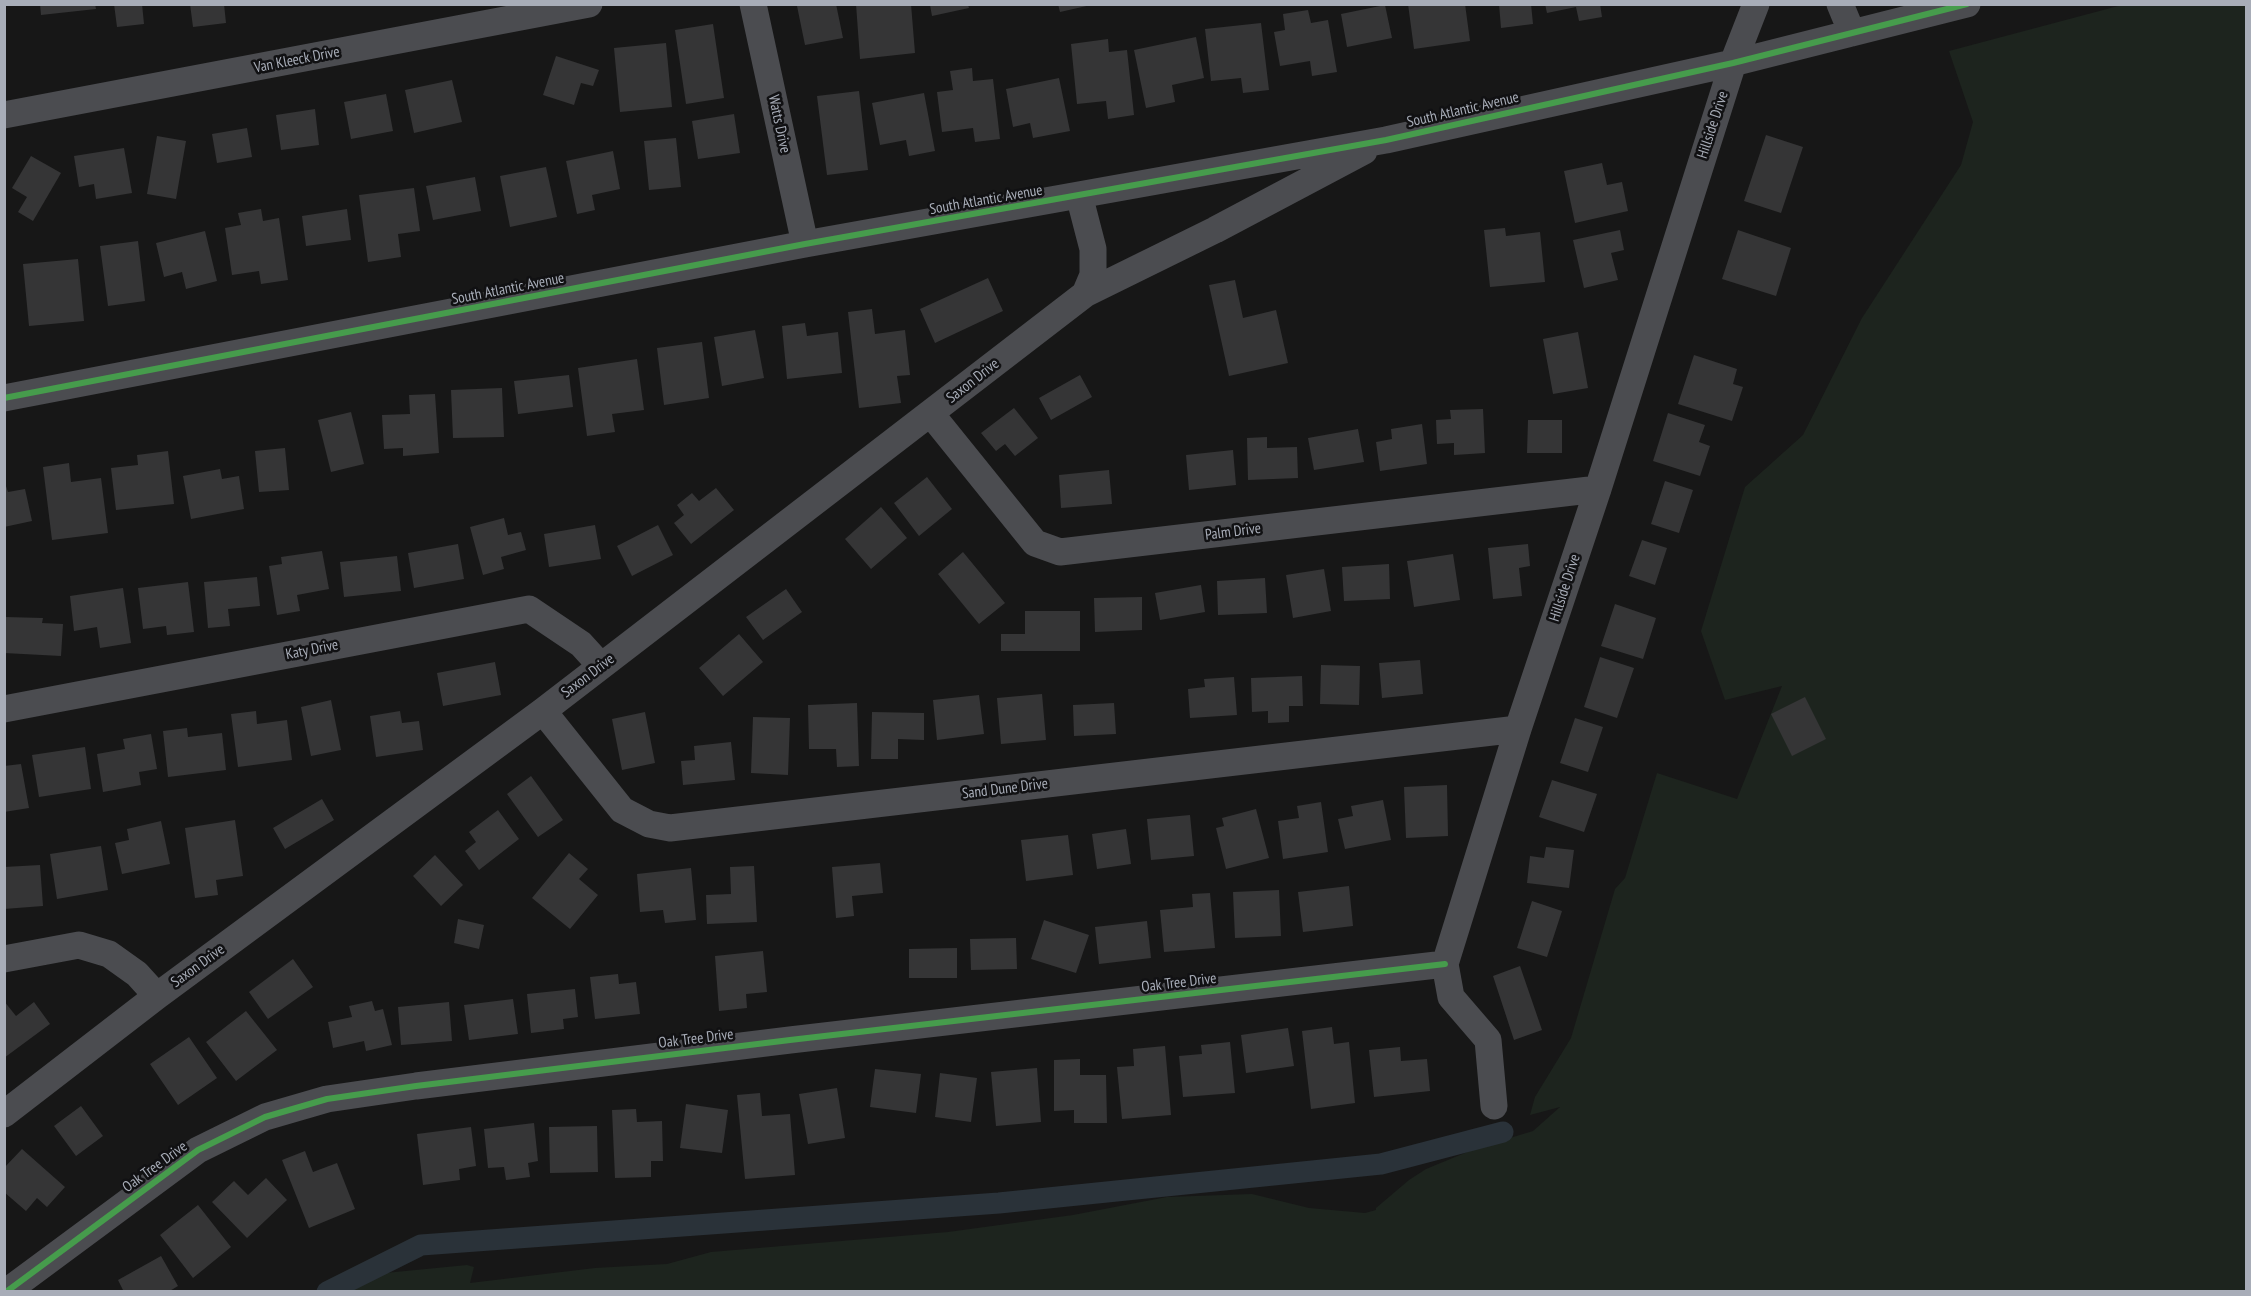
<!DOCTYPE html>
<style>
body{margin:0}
#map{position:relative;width:2251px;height:1296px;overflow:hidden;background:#171717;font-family:"PT Sans Narrow",sans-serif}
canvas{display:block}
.frame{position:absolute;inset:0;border:6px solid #a8adb8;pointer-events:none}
</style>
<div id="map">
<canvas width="2251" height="1296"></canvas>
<div class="frame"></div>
</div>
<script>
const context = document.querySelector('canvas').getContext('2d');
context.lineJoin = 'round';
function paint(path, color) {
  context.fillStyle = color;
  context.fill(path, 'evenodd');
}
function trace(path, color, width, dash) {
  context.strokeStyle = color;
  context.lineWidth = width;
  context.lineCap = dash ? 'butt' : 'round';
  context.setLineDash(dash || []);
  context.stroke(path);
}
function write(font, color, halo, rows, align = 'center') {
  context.font = font + ' "PT Sans Narrow",sans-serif';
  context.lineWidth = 5;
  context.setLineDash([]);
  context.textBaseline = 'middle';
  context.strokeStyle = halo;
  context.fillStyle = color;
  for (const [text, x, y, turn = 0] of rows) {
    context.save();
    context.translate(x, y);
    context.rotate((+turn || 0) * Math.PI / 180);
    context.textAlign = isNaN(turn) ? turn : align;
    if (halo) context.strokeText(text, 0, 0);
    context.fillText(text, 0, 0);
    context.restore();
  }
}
paint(new Path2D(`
 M2122,5H2246V1291L348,1292L385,1273L467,1265L474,1267L470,1283L595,1268L667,1264L711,1252L948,1232L1073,1215L1167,1197L1252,1194L1309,1208L1365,1213L1376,1210V1208L1409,1180L1426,1169L1477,1148L1533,1131L1560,1107L1530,1115L1535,1097L1571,1038L1615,889L1625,878L1657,773L1737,799L1782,686L1725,700L1701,631L1745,487L1803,435L1862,318L1961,165L1973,122L1949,51Z`), '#1d241e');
trace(new Path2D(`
 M327,1292L421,1245L999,1203L1381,1164L1503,1132`), '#2a3239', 21);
paint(new Path2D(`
 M40,4H95L96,9L41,15Z
 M114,4H142L144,24L117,27Z
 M190,4H224L226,23L193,27Z
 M805,4H836L843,38L805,45L797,6Z
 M856,4H911L915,53L860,59Z
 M1058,4H1091V5L1060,12Z
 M1408,4H1465L1470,41L1414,49Z
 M1499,4H1531L1533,24L1501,28Z
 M1545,4H1600L1602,17L1579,21L1576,7L1547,13Z
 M930,5H968L969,8L932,16Z
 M1385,5L1392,38L1347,47L1341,14Z
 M1308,10L1311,23L1328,20L1337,72L1312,76L1310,61L1280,66L1274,32L1285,30L1283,14Z
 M1261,23L1269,90L1243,93L1241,78L1211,81L1205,29Z
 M713,24L724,98L686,104L675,30Z
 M1196,37L1204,78L1172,85L1175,102L1146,108L1134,50Z
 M1108,39L1109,52L1127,50L1134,115L1108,119L1106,101L1077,104L1071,44Z
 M666,43L672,107L620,112L614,48Z
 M556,56L599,70L593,86L581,83L574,105L543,95Z
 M972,68L973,81L993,79L1000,139L975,142L973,128L942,132L937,92L953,90L950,71Z
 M1059,78L1070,131L1033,138L1030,123L1013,127L1006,89Z
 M452,80L462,122L414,133L405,90Z
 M859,91L868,170L827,175L817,96Z
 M924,93L935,151L909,156L906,140L880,145L872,103Z
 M386,94L393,131L351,139L344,102Z
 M315,109L319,145L281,150L276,115Z
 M734,114L740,153L698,159L692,121Z
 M247,128L252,157L217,163L212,134Z
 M1766,135L1803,147L1781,213L1744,201Z
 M157,136L186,141L176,199L147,194Z
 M676,138L681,187L649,190L644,141Z
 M124,148L132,193L96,199L94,184L79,187L74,156Z
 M613,151L620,189L592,195L595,210L577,214L566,161Z
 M31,156L61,173L33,221L18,212L27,197L12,188Z
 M1602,163L1607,185L1622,182L1628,211L1575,223L1564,171Z
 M546,167L557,217L510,227L500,176Z
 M475,177L481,211L433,220L426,186Z
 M414,188L420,231L398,234L401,257L368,262L359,195Z
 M261,209L263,221L279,218L288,280L261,284L259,271L232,275L225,228L241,225L238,213Z
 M347,209L351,240L306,246L302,216Z
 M1505,228L1506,236L1540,232L1545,282L1490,287L1484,230Z
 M1620,230L1624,250L1611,253L1618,280L1584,288L1573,240Z
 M1738,230L1791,248L1776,296L1722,279Z
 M205,231L217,281L186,289L182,272L164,277L156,243Z
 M138,241L145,301L108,306L100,246Z
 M78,259L84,321L29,326L23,264Z
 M988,278L1003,311L935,343L920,309Z
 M1235,280L1243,318L1276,310L1288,363L1229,376L1209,285Z
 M872,309L875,334L905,330L910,375L897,376L901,403L859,408L848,312Z
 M805,323L807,336L838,332L842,373L787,379L782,326Z
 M755,330L764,378L722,386L714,337Z
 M1578,332L1588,388L1553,394L1543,339Z
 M702,342L709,398L664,405L657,348Z
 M1694,355L1737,369L1733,384L1743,387L1732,421L1678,404Z
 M637,359L644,410L612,414L615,432L587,436L578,368Z
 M569,375L573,407L518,414L514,381Z
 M1080,375L1092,397L1051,420L1039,398Z
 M502,388L504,437L453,438L451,390Z
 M435,394L439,453L403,456V448L384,449L382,415L410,414L409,395Z
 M1014,408L1038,438L1015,456L1005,444L996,451L981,433Z
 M1483,409L1485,453L1454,455V443L1437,444L1436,420L1451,419L1450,410Z
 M351,412L364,464L331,472L318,420Z
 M1668,413L1705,425L1699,442L1710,446L1700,476L1653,461Z
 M1528,420H1562V453H1527Z
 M1422,424L1427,464L1380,471L1376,442L1392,439L1391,429Z
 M1358,429L1364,462L1314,470L1308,438Z
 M1267,437V448L1297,447L1298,478L1248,480L1247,438Z
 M285,448L289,490L259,492L255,451Z
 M1233,450L1236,485L1189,490L1186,455Z
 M168,451L174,504L116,510L111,468L138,465L137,455Z
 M69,463L71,482L101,478L108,533L52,540L43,467Z
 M220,469L222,479L239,476L244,509L191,519L183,476Z
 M1109,470L1112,504L1061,508L1059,475Z
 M927,477L952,509L919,536L894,503Z
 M4,480L8,492L25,489L32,521L4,527Z
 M1665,481L1693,490L1679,533L1651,524Z
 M716,488L734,510L691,544L674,523L684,515L677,505L692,493L699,501Z
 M881,507L907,538L871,569L845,539Z
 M504,518L508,535L521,532L526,550L501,557L504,569L483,575L470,527Z
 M595,525L601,559L549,567L544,534Z
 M658,525L673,555L632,576L617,546Z
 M1642,540L1667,548L1655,585L1629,576Z
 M458,544L464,579L414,588L408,553Z
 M1528,544L1530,566L1519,568L1522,596L1493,599L1488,548Z
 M322,551L329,589L297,595L300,611L277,615L269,566L282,564L281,557Z
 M963,552L1005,603L979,624L938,574Z
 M1453,554L1460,600L1414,607L1407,561Z
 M397,556L401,591L344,597L340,562Z
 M1389,564L1390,599L1344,601L1342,567Z
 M1324,569L1331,611L1293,618L1286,575Z
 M257,577L260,606L228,609L230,626L208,628L204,582Z
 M1265,578L1267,613L1218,615L1217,581Z
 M188,582L194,632L167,635L166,626L143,629L138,588Z
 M1201,585L1205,612L1160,620L1155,593Z
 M123,588L131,643L100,648L97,627L74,631L70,596Z
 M786,589L802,612L763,640L746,617Z
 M1142,597V630L1095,632L1094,598Z
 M1615,604L1656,618L1643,659L1601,646Z
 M1025,611H1080V651H1001V634H1025Z
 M5,617L43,618L42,623L63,624L61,656L4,653Z
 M739,634L763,662L723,696L699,668Z
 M1600,657L1634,668L1617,718L1584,707Z
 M1420,660L1423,694L1382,698L1379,663Z
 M495,662L501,695L443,706L437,673Z
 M1321,665L1360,666L1359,705L1320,704Z
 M1302,676L1303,706H1289V722L1268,723V711L1252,712L1251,678Z
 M1234,677L1237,715L1190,718L1188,689L1205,687L1204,679Z
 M1042,694L1046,740L1001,744L997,698Z
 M979,695L984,734L937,740L933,700Z
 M1805,697L1826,739L1792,756L1771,714Z
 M331,700L341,750L311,756L301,707Z
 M857,703L859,766L837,767L836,749H809L808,705Z
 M1114,703L1116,734L1074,736L1073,705Z
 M256,711L257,724L287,720L292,760L238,767L231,714Z
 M400,711L402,723L419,721L423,750L376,757L370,716Z
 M645,712L655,763L622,770L612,719Z
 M872,712L924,713V740L898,739V759H871Z
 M753,717L790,718L788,775L751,773Z
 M1575,718L1603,727L1588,772L1560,763Z
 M187,728L188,737L222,733L226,770L168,777L163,731Z
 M151,734L157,769L139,772L141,785L103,792L97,754L125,749L123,739Z
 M731,742L735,780L683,785L681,761L695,760L694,746Z
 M85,747L91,789L39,797L32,755Z
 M21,764L29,808L4,812V766Z
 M531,776L563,820L538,837L507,794Z
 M1552,780L1597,794L1584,832L1539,817Z
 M1447,785L1448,836L1406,838L1404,787Z
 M322,799L334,820L285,849L273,828Z
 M1383,800L1391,840L1345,849L1338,819L1353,816L1351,806Z
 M1321,802L1328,852L1283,859L1278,821L1299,818L1297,806Z
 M1256,809L1269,858L1226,869L1216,828L1224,826L1222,818Z
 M498,810L519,839L479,870L465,851L476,842L469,832Z
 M1190,815L1194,856L1151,860L1147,819Z
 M235,820L243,876L216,880L218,895L195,898L185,828Z
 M161,821L170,864L122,874L115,843L129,840L127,829Z
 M1126,829L1131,864L1097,869L1092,834Z
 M1068,835L1073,875L1026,881L1021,840Z
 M101,846L108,890L57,899L50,854Z
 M1546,847L1574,850L1569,888L1527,883L1530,856L1544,858Z
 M569,853L588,869L579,879L598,895L570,929L532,898Z
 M435,855L463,885L441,906L413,876Z
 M880,863L883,893L852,896L854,916L836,918L832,867Z
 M40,865L43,906L4,909V867Z
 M754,866L757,922L707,924L706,895L731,894L730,867Z
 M691,868L696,920L665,923L663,910L640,912L637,874Z
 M1349,886L1353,926L1303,932L1298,892Z
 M1279,890L1281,936L1235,938L1233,892Z
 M1210,893L1215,948L1164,952L1160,910L1193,907L1192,894Z
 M1532,901L1562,911L1547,957L1517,948Z
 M458,919L484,925L479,949L454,943Z
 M1044,920L1089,935L1076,973L1031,959Z
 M1147,921L1151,958L1099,964L1095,927Z
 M1016,938L1017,969L971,970L970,939Z
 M957,948V978H909V949Z
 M763,951L767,992L746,994L747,1008L719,1011L715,956Z
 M293,959L313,987L268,1019L249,992Z
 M1520,966L1542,1030L1514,1040L1493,976Z
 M618,974L619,984L636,982L640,1014L595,1019L590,977Z
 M575,989L578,1017L563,1019L564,1029L531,1033L527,994Z
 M513,999L518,1034L469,1040L464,1005Z
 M4,1001L16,1016L34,1002L50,1024L4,1058Z
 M372,1001L375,1011L383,1009L392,1045L366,1051L364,1041L333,1048L328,1022L352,1017L349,1006Z
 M449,1002L452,1041L401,1045L398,1007Z
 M246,1011L277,1050L236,1081L206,1042Z
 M1332,1027L1334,1044L1349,1042L1355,1103L1311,1109L1302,1031Z
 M1288,1028L1294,1066L1246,1073L1241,1035Z
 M189,1037L217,1078L178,1105L150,1064Z
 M1230,1042L1235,1093L1183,1097L1179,1056L1202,1054L1201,1045Z
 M1165,1046L1171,1115L1122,1119L1117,1067L1134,1066L1133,1049Z
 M1400,1047L1401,1061L1427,1059L1430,1091L1374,1097L1369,1050Z
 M1080,1059V1075H1106L1107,1123H1074V1110L1054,1111V1060Z
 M1037,1068L1041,1122L996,1126L991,1072Z
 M875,1069L921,1074L916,1113L870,1107Z
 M940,1073L977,1078L971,1122L935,1117Z
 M837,1088L845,1138L808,1144L799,1094Z
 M760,1093L762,1116L790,1114L795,1175L745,1179L737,1095Z
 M686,1104L728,1110L722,1153L680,1148Z
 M81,1106L103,1136L76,1156L54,1126Z
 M636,1109L637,1122L662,1121L663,1161H651V1177L615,1178L612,1110Z
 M534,1123L538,1161L528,1163L530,1177L506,1180L504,1167L488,1168L484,1129Z
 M597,1126L598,1172L550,1173L549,1127Z
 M471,1127L476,1166L459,1169L460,1180L423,1185L417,1134Z
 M22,1149L65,1187L47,1207L37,1198L26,1211L4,1192V1168Z
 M305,1151L313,1172L337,1163L355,1209L309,1228L282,1160Z
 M266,1178L287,1200L247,1238L212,1202L234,1181L248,1195Z
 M198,1205L231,1247L193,1278L160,1235Z
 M161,1256L178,1286L168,1292H124L118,1280Z`), '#353536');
trace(new Path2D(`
 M753,4L805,244
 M1840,4L1852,33
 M4,115L589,4
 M1085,294L1215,230L1364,151
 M4,398L805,244L1386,140L1733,63L1967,4
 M931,414L1035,543L1060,552L1598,489
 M4,709L529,609L581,644L601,666
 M543,711L622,810L649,824L670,828L1518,729
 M4,959L79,945L109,954L137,974L157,996
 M1494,1106L1488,1040L1451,997L1445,964L1518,729L1598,489L1733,63L1756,4
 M4,1114L157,996L543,711L1085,294L1093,275V249L1079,195
 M6,1292L198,1150L265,1117L327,1099L416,1086L790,1040L1445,964`), '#4b4c50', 27);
trace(new Path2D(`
 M4,398L805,244L1386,140L1733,63L1967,4
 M6,1292L198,1150L265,1117L327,1099L416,1086L790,1040L1445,964`), '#469c4c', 6);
write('15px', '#a8adb8', '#111113', [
 ["Van Kleeck Drive",297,60,-11],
 ["South Atlantic Avenue",1463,110,-13],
 ["Watts Drive",779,124,78],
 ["Hillside Drive",1713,125,-72],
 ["South Atlantic Avenue",986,200,-10],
 ["South Atlantic Avenue",508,289,-11],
 ["Saxon Drive",973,381,-38],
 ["Palm Drive",1233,532,-7],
 ["Hillside Drive",1565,588,-72],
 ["Katy Drive",312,650,-11],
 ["Saxon Drive",588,676,-37],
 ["Sand Dune Drive",1005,789,-7],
 ["Saxon Drive",198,966,-36],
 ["Oak Tree Drive",1179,983,-7],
 ["Oak Tree Drive",696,1039,-7],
 ["Oak Tree Drive",155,1167,-36]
]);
</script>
